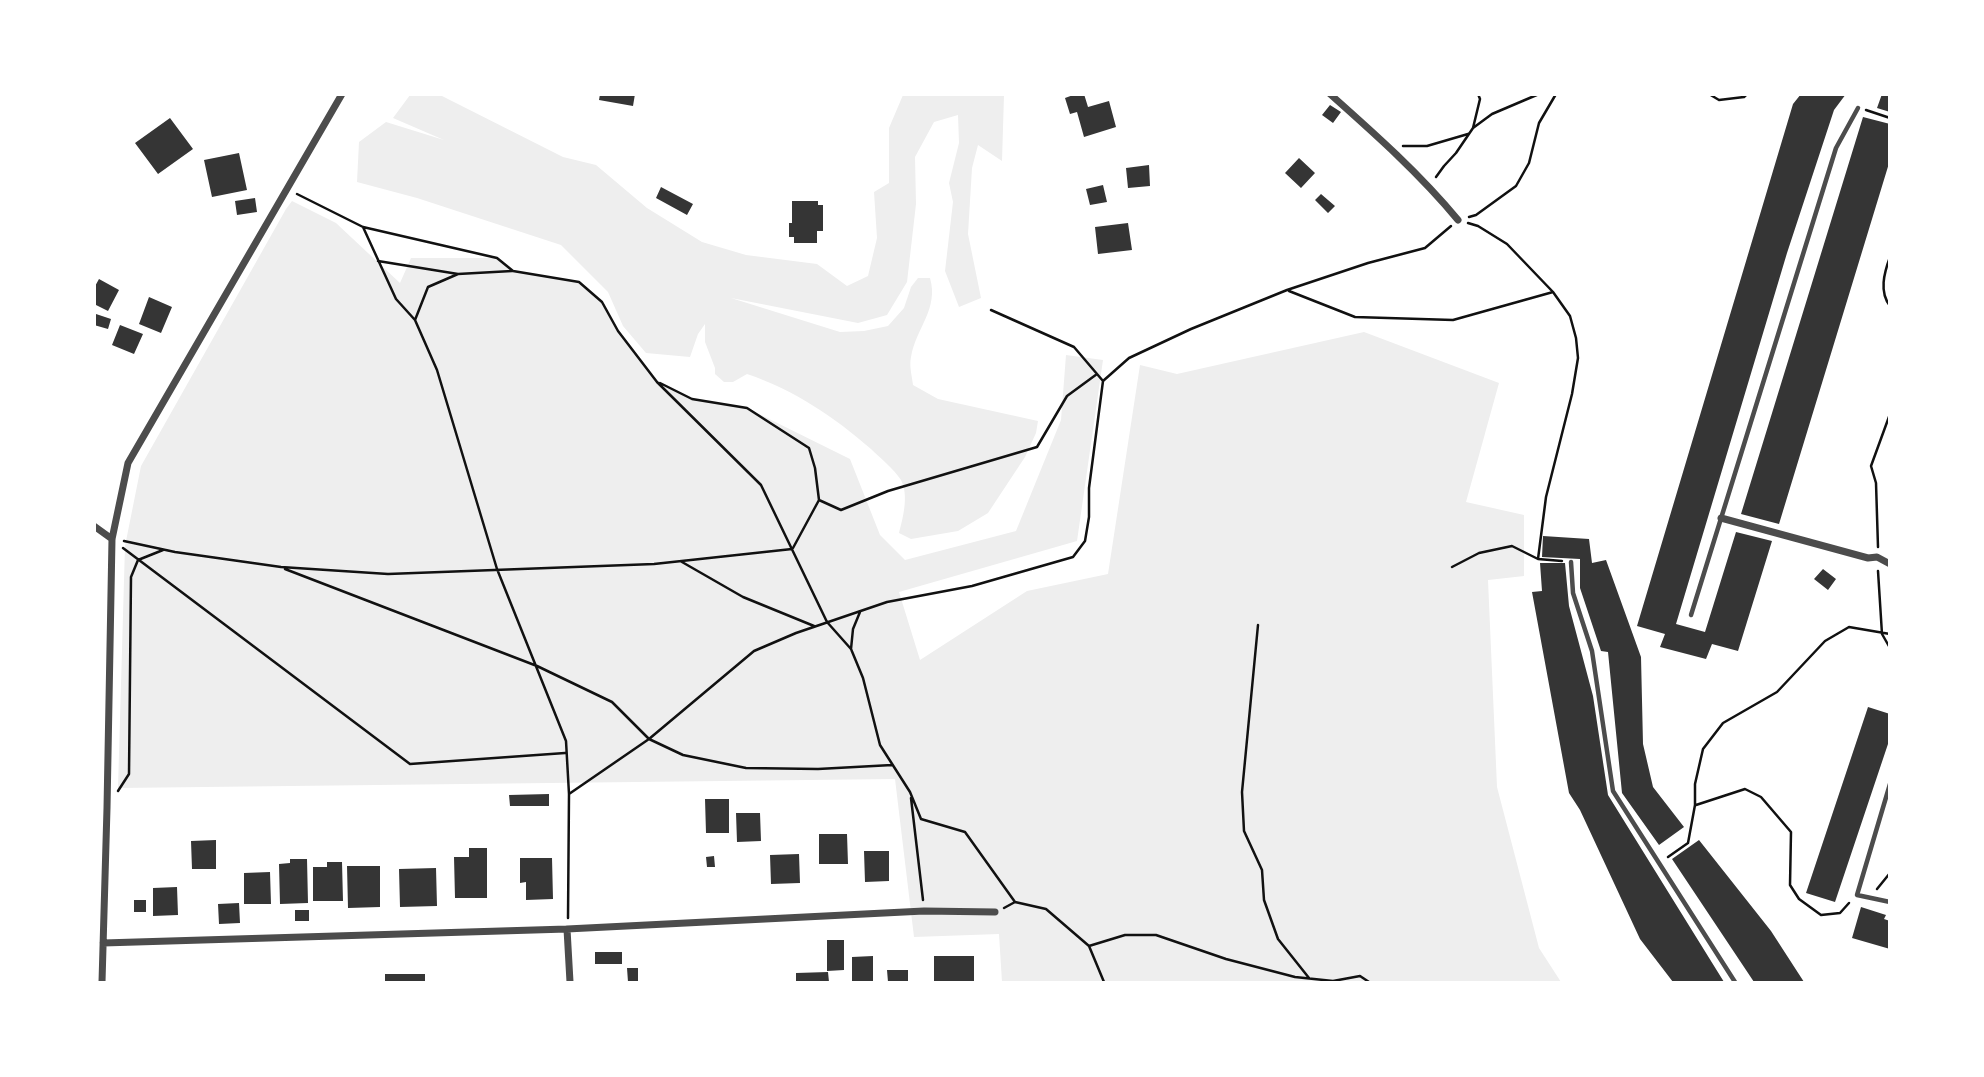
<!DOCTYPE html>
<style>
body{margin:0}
#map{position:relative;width:1984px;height:1077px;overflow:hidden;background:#fff;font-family:Manrope,sans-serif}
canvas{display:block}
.frame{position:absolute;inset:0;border:96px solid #fff;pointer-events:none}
</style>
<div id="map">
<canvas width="1984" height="1077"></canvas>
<div class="frame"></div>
</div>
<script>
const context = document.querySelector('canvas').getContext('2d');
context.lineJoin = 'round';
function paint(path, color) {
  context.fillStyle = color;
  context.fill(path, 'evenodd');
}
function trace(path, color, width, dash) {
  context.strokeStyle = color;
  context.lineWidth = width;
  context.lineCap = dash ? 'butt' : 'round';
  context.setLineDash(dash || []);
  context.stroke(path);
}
paint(new Path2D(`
 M410,95H440L563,157L596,165L647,208L702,242L746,255L817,264L847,286L868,276L877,238L874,192L889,183V128L903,95H1004L1002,161L978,145L972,168L968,234L981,298L959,307L945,271L953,202L949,183L959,143L958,115L934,122L915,157L916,204L907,282L887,315L858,323L731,298L840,332L864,331L888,326L904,308L911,287L918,278H930C939,309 916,328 911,357C909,366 912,376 913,385L938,399L1038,421L1036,433L1025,457L988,513L958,531L911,539L899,533C903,518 909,495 901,480C894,469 880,458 871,449C833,416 794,390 747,374L733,382H724L715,374V368L705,342V324L698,334L690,357L646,353L623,326L608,292L561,245L417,198L357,182L359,142L386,122L444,140L393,118Z
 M292,201L336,223L400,283L411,258H497L513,271L579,282L602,302L618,331L657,382L692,399L747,408L850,459L880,535L905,560L1016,531L1061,420L1066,355L1103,360L1077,541L899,592L920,660L1027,591L1108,574L1140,365L1177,374L1364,332L1499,383L1466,502L1524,515V576L1488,580L1497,787L1539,948L1561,982H1002L999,934L914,937L895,779L118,788L125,546L141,466L286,209Z`), '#eee');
paint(new Path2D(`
 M600,94H635L633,106L599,100Z
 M1076,94H1084L1088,107L1109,101L1116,127L1084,137L1077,112L1070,114L1065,98Z
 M1801,94H1846L1834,110L1787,253L1676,624L1705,632L1736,532L1772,541L1738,651L1712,644L1706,659L1660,647L1665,634L1637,626L1793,104Z
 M1882,94H1890V112L1877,108Z
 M1330,105L1341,112L1333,123L1322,115Z
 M1863,117L1890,124V160L1779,524L1741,514Z
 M170,118L193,149L158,174L135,143Z
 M239,153L247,190L212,197L204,160Z
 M1299,158L1315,173L1301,188L1285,173Z
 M1149,165L1150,186L1128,188L1126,168Z
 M1103,185L1107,202L1090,205L1086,189Z
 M661,187L693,204L687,215L656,198Z
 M1321,194L1335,206L1328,213L1315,200Z
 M255,198L257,212L237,215L235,201Z
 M792,201H818V205H823V231H817V243H794V237H789V223H792Z
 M1128,223L1132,250L1098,254L1095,227Z
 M99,279L119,290L108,311L94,304V288Z
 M149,297L172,307L161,333L139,324Z
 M96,314L111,319L108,329L94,325Z
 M120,325L143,334L134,354L112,345Z
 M1543,536L1589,539L1592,563L1606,560L1641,657L1643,744L1653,787L1684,827L1659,845L1622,793L1608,652L1601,651L1580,588V559L1542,557Z
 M1540,563H1565L1569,606L1593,696L1608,795L1724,982H1673L1640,939L1580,810L1569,793L1532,592L1542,591Z
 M1823,569L1836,579L1828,590L1814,579Z
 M1868,707L1890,714V738L1835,902L1806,893Z
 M549,794V806H510L509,795Z
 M705,799H729V833H706Z
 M736,813H760L761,841L737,842Z
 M819,834H847L848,864H819Z
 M216,840V869H192L191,841Z
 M1699,840L1771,931L1804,982H1754L1672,859Z
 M469,848H487V898H455L454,857H469Z
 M864,851H889V881L865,882Z
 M799,854L800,883L771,884L770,855Z
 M714,856L715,867H707L706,857Z
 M520,858H552L553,899L526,900V882L520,883Z
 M290,859H307L308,903L280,904L279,864L290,863Z
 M327,862H342L343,901H313V867H327Z
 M347,866H380V907L348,908Z
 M436,868L437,906L400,907L399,869Z
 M270,872L271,904H244V873Z
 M177,887L178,915L153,916V888Z
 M134,900H146V912H134Z
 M239,903L240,923L219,924L218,904Z
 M1861,907L1886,915L1884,919L1890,921V949L1852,938Z
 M295,910H309V921H295Z
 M827,940H844V970L827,971Z
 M595,952H622V964H595Z
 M873,956V982H852V957Z
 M934,956H974V982H934Z
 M627,968H638V982H628Z
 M887,970H908V982H888Z
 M828,972L829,982H796V973Z
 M385,974H425V982H385Z`), '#353535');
trace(new Path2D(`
 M1709,94L1719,100L1744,97L1747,94
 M1866,110L1890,118
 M1473,128L1480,99L1478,94
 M1403,146H1427L1468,134
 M1436,177L1444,166L1456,153L1473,128L1492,114L1539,94
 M297,194L363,227L497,258L513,271L579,282L602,302L618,331L657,382L761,485L827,622L851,649L863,678L880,745L910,792L921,819L965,832L1015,902
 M1469,217L1476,215L1516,186L1529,163L1539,123L1556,94
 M1468,223L1478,226L1507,244L1553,292L1570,316L1576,338L1578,358L1572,394L1546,497L1538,559L1562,561
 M363,227L396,299L415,320L437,370L497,569L566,741L569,794
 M1890,257C1884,273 1879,292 1890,306
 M378,261L458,274
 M1289,291L1355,317L1453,320L1553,292
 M991,310L1074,347L1103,381
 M415,320L428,287L458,274L512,271
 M660,383L692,399L747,408L809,448L815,468L819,500L793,548
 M819,500L841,510L888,491L1037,447L1067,396L1097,374
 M124,541L175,552L281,567L388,574L654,564L792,549
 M1878,547L1876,483L1871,466L1890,414
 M123,548L410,764L565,753
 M682,562L743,597L814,626
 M1452,567L1479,553L1512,546L1538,559
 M285,569L537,666L612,702L649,739L683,755L746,768L818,769L892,765
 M1878,571L1882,634L1890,648
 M1258,625L1242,792L1244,831L1262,870L1264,900L1278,939L1309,978
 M851,649L853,629L860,612
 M118,791L129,774L131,577L138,560L163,550
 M911,798L923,900
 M1696,805L1745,789L1761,797L1791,832L1790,885L1799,899L1821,915L1840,913L1849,903
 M1668,857L1688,843L1695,805V784L1703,749L1723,723L1777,692L1825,641L1849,627L1890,634
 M1877,889L1890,873
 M1004,908L1015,902L1046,909L1089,946L1104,982
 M568,918L569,794L649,739L754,651L796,633L887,602L972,586L1073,557L1085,541L1089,517V488L1103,381L1129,358L1191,329L1287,290L1368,263L1425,248L1451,226
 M1089,946L1125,935H1156L1226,959L1295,977L1333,981L1360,976L1369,982`), '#111', 2.5);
trace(new Path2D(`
 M1571,562L1573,593L1592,651L1613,791L1735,982
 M1691,615L1836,148L1858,108
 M1890,784L1857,895L1890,902`), '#4c4c4c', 4.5);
trace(new Path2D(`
 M1330,94C1375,134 1420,174 1458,220
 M1721,518L1868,558L1877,557L1890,564
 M94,526L112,539
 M567,929L570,982
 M103,943L567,929L924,911L995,912
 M102,982L107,808L112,539L128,463L342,94`), '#4c4c4c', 7);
</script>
